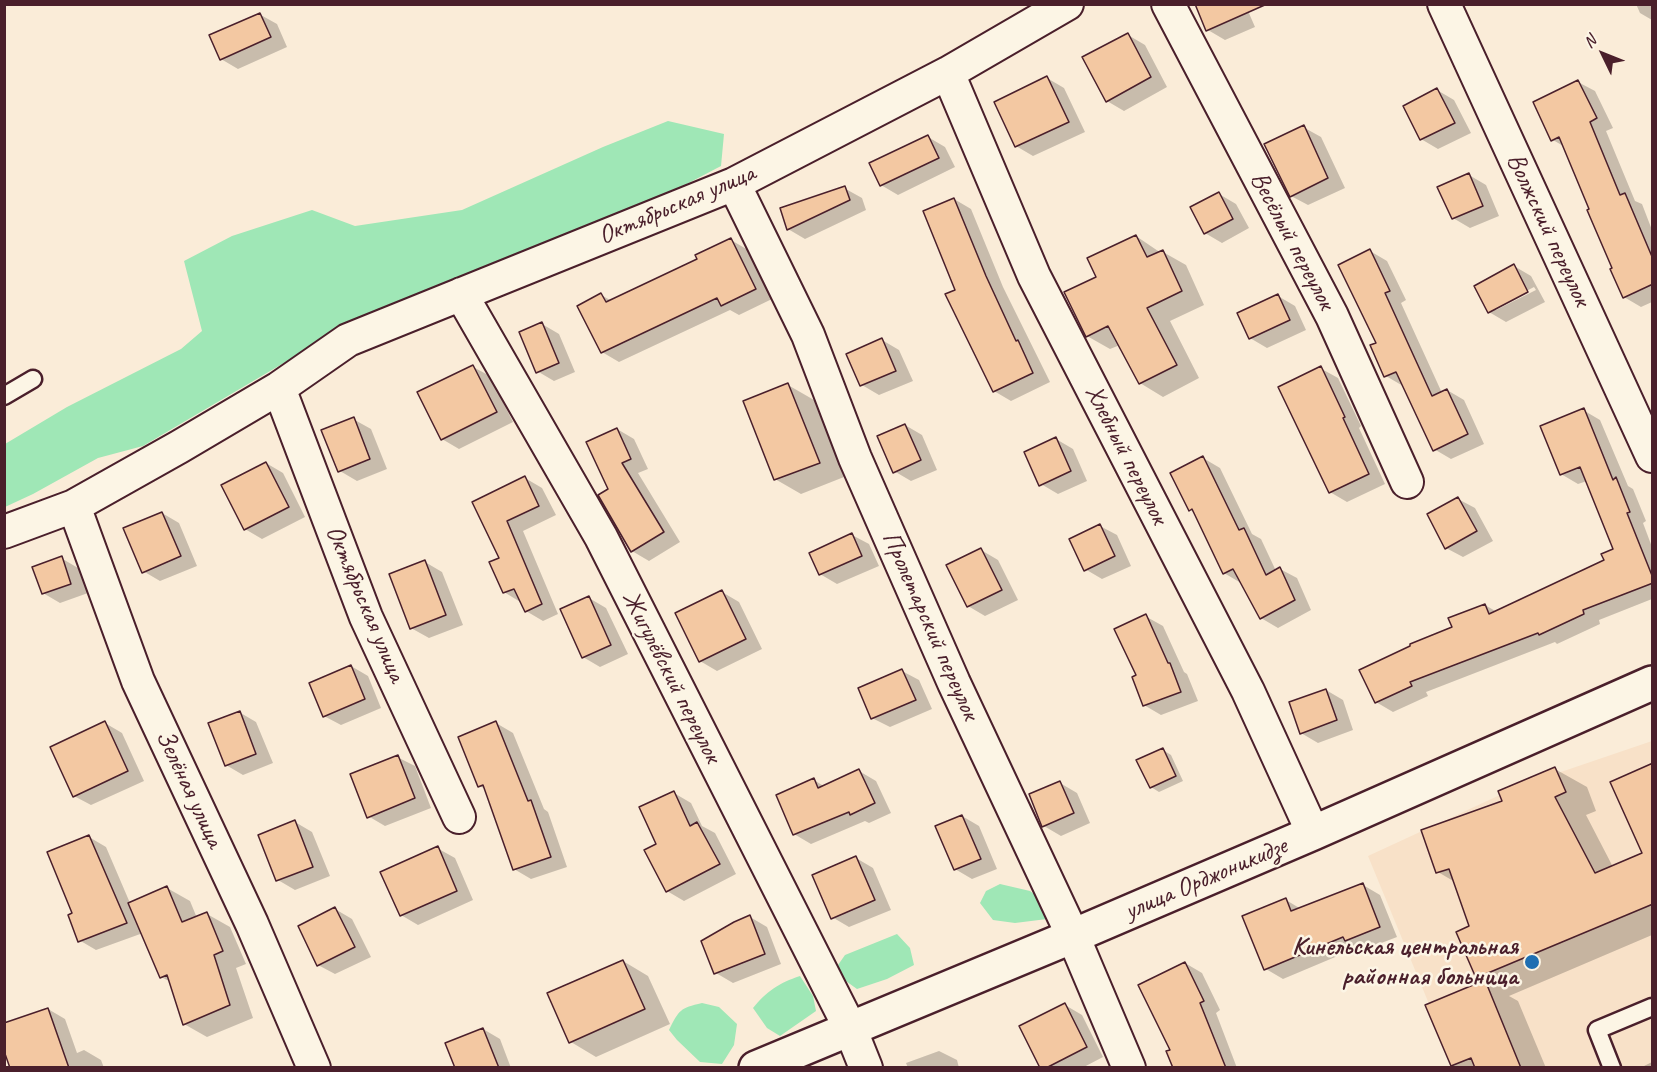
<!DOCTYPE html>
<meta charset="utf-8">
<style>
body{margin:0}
#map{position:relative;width:1657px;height:1072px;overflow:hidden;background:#faecd8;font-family:Caveat,sans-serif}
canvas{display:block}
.frame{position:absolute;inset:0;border:6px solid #4a1f2b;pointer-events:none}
.north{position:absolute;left:1573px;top:24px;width:60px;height:60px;-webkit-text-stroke:4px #fcf5e5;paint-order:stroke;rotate:313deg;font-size:16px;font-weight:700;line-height:24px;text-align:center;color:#4a1f2b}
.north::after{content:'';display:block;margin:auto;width:21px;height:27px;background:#4a1f2b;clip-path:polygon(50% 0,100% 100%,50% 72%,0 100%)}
</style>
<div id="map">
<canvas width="1657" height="1072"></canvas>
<div class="frame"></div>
<div class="north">N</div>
</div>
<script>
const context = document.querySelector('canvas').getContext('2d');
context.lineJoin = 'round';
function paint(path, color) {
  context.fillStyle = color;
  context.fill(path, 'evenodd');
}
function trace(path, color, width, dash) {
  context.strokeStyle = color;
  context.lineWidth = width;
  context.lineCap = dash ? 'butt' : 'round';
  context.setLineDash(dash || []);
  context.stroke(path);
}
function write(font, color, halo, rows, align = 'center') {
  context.font = font + ' Caveat,sans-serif';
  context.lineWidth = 5;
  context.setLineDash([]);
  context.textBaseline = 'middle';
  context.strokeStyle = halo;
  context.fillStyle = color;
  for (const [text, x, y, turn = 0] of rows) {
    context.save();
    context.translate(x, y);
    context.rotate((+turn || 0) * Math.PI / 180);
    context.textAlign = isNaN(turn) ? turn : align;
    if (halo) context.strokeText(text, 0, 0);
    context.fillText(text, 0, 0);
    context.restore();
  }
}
paint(new Path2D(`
 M1652,741V1067H1455L1368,856L1500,795L1509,816L1565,792L1555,767L1558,773Z`), '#f8e1c8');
paint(new Path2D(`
 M668,121L724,134L721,166L597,231L360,318L143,446L98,458L33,494L5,507V444L67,407L181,349L202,331L184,261L232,236L312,210L355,226L462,210L603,147Z
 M1000,884L1030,891L1048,905L1047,919L1015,923L993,920L980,903L986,891Z
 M897,934L910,948L914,965L887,979L857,989L843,979L838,965L845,955Z
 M800,976L813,996L816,1011L780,1036L767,1028L753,1008C767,991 779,983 800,976Z
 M702,1003L719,1007L737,1024L734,1045L722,1064L700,1062L677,1040L669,1030C679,1010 680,1008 702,1003Z`), '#9fe7b6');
paint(new Path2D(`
 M1196,4H1245L1255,27L1225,40L1208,30Z
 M1636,4H1652V20L1640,13Z
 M259,14L277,24L287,47L238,69L221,59Z
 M1128,35L1145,45L1167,87L1124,111L1107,101Z
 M1047,78L1064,88L1085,132L1033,156L1016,146Z
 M1578,82L1595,91L1613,128L1606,131L1635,201L1642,204L1652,230V302L1641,307L1624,297L1614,269L1565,147L1553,140Z
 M1437,90L1454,100L1471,133L1438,149L1421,139Z
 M1303,127L1321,137L1345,188L1308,205L1291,196Z
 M928,137L945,147L955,167L898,195L881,185Z
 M1469,175L1486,185L1499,216L1470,228L1453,218Z
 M844,188L862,198L866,210L805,239L788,229Z
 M1219,194L1236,204L1249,228L1222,243L1205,233Z
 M954,199L971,209L1003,287L1050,382L1011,401L994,391L957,290Z
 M1136,236L1161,253L1163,252L1186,265L1204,305L1170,321L1199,378L1163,397L1140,383L1120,345L1110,349L1087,336L1098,277Z
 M731,240L748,250L772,299L739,315L730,310L619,362L602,352L601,295L612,301L699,260Z
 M1370,251L1387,261L1406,300L1401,303L1442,393L1447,390L1464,400L1484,444L1451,459L1434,449L1403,386L1386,376L1378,344Z
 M1514,266L1531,276L1545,302L1506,322L1489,312ZM1534,287L1536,290L1496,310V307Z
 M1278,296L1295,306L1306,330L1267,348L1250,338Z
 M542,324L559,334L575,372L554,381L537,371Z
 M882,340L899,350L913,381L879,395L862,385Z
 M473,367L490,376L513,422L459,449L442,439Z
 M1320,368L1338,378L1361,426L1359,428L1385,484L1347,502L1330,492Z
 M788,385L814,400L844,477L801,494L775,479Z
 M1583,410L1600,420L1628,486L1633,489L1646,521L1643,523L1652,547V599L1599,620L1600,624L1557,644L1555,642L1426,692L1428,696L1393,712L1376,702L1453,628L1485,605L1497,612L1606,561L1615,550L1587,481L1578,484L1561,474Z
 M353,419L371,429L387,469L357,481L340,471Z
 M905,425L922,435L937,470L911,481L894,471Z
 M617,429L634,439L648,469L638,473L680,542L649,561L632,551L609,490Z
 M1056,439L1073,449L1087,481L1058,494L1041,484Z
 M1203,458L1220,468L1252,534L1261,539L1276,571L1280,569L1297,578L1311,610L1278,628L1261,618L1241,583L1224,573L1195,513L1190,510Z
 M266,463L283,473L305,517L262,539L245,529Z
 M525,478L542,488L556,515L523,531L558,614L543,621L526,611L522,603L504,592L501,559L474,503Z
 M1458,499L1475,508L1493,541L1463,557L1446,548Z
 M162,513L179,523L197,566L160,581L143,571Z
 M1100,526L1117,535L1131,566L1102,579L1085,569Z
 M852,535L869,544L879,566L837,584L820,574Z
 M981,550L998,560L1018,600L985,616L968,606Z
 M61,558L78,568L88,593L60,603L43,593Z
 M425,562L442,572L463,625L429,638L411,628Z
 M722,592L739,602L762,649L717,671L700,661Z
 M589,598L606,608L628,654L600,667L583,657Z
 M1145,616L1163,626L1184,672L1187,674L1198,701L1161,715L1144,705L1138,676Z
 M351,666L368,676L381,708L341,725L324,716Z
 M902,671L919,680L932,709L890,727L872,718Z
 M1326,690L1343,700L1353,730L1318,743L1301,733Z
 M239,712L256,722L273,763L243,775L226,765Z
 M105,723L122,733L144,781L91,805L74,796Z
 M496,723L513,733L544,809L548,812L567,867L531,879L514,869L486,789L479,786Z
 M1163,750L1171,755L1183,781L1159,792L1151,787Z
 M397,757L415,766L431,808L385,826L368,816Z
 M1555,769L1587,787L1596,811L1586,815L1613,867L1652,850V935L1509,996L1518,1001L1546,1068H1456L1452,1065L1485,982L1477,977L1471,927L1455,882L1438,872L1504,802Z
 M859,771L876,781L891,813L869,823L865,821L811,844L794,834L814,780L825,787Z
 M1060,783L1077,793L1090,823L1061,836L1044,826Z
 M674,793L691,803L702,826L715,833L736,874L684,901L667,891L658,844Z
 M962,816L979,826L997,869L972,879L955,869Z
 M295,822L312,832L330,876L295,890L278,880Z
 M89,837L106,847L130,903L167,888L190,901L197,918L207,914L230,927L246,964L236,968L253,1018L207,1037L184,1024L171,982L161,977L143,933L96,950L79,940L74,914Z
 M437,848L455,858L473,900L418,925L401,915Z
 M856,858L873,868L891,910L849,927L832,917Z
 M1363,885L1380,895L1397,937L1363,950L1359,947L1283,979L1266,969L1286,900L1301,909Z
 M335,909L352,919L371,957L335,974L318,965Z
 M750,917L767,927L781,964L733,983L716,973Z
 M623,961L648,976L670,1024L596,1057L571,1042Z
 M1185,963L1202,973L1220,1010L1216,1013L1237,1068H1175L1172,1050Z
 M1065,1005L1082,1015L1103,1057L1082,1068H1041Z
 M48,1009L65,1019L77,1053L84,1050L101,1060L104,1068H22Z
 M483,1029L500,1039L511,1068H457Z
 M939,1051L957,1060L959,1068H908L906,1063Z
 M1652,1062V1068H1640Z`), '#0003');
const building = new Path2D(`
 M1195,4H1267L1206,31Z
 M260,13L271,37L220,60L209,35Z
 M1128,33L1151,77L1106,102L1082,57Z
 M1047,76L1069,122L1015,147L994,102Z
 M1578,80L1597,118L1590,122L1620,195L1625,193L1653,259V284L1623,298L1610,269L1612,268L1587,210L1589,209L1559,137L1551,141L1533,102Z
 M1437,88L1455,123L1420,140L1403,106Z
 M1304,125L1328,178L1290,197L1264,144Z
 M928,135L939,158L880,186L869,163Z
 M1469,173L1483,206L1452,219L1437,187Z
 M845,186L850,200L787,230L780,208Z
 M1219,192L1233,219L1204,234L1190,207Z
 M954,198L986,276L1016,341L1018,340L1033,373L993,392L945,294L955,290L923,211Z
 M1136,235L1147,257L1163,250L1182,291L1147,308L1177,365L1139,384L1108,326L1086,337L1064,292L1096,277L1087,258Z
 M731,238L756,289L721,306L717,298L601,353L577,306L601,293L606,302L697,259L695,255Z
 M1370,249L1390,291L1385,293L1432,396L1447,389L1468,434L1433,451L1396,372L1384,377L1370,345L1376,343L1338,265Z
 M1514,264L1528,292L1488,313L1474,286Z
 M1278,294L1290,320L1249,339L1237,313Z
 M542,322L559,363L536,373L519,332Z
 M882,338L896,371L860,386L846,354Z
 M473,365L497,412L441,440L417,392Z
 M1321,366L1345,417L1343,418L1369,474L1329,493L1278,387Z
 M788,383L820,463L774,480L743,401Z
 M1584,408L1613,480L1616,477L1630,512L1627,513L1653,578V583L1583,610L1584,614L1539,635L1538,633L1410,682L1412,686L1375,703L1359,670L1410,646V644L1452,627L1448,618L1485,604L1489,614L1604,560L1601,554L1613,549L1580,467L1560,475L1540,426Z
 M354,417L370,459L338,472L321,430Z
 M905,424L921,460L893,473L877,436Z
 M617,428L631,459L622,463L664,532L631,552L598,495L608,489L586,442Z
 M1056,437L1071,471L1039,486L1024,452Z
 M1203,456L1239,530L1244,528L1266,575L1280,567L1295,600L1260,619L1233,569L1223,574L1192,509L1189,511L1170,473Z
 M266,462L289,507L244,530L221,485Z
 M525,476L539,506L507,521L542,604L525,612L514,589L503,593L489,562L499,558L472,502Z
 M1458,497L1477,531L1445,549L1427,514Z
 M162,512L181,556L142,573L123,528Z
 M1100,524L1115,556L1084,571L1069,539Z
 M852,533L862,556L819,575L809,553Z
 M981,548L1002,590L967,607L946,565Z
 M62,556L71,584L42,594L32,567Z
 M425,560L446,615L410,629L389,574Z
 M722,590L746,639L699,662L675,613Z
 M589,596L611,645L582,658L560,609Z
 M1146,614L1168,663H1170L1181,692L1143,706L1132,677L1136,675L1114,629Z
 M351,665L365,699L323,717L309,683Z
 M902,669L916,700L871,719L858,688Z
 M1326,689L1337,720L1300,734L1289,702Z
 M240,711L256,754L225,766L208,723Z
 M105,721L128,771L73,797L50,747Z
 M496,721L528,801L531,800L551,857L513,870L483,785L478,787L458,737Z
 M1163,748L1176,776L1150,788L1136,760Z
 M398,755L415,798L367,818L350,774Z
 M1653,763V904L1476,978L1456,932L1469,926L1449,869L1436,873L1421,830L1502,801L1498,791L1555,767L1566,792L1555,797L1595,873L1642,853L1610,782Z
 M859,769L875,803L850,815L849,812L793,835L776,795L814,778L818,788Z
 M1060,781L1074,813L1042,827L1029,794Z
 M674,791L690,826L697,822L720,864L666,892L644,850L656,844L639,807Z
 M962,815L981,859L954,870L935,826Z
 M295,820L313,867L276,881L258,835Z
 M89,835L127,923L78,942L68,915L72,913L47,852Z
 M438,846L457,891L400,916L380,872Z
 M856,856L875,900L831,919L812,875Z
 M1363,883L1380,927L1345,941L1343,937L1264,970L1242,916L1286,898L1291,911Z
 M167,886L182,922L207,912L223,951L214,955L230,1005L183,1025L167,975L160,978L128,903Z
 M335,907L355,947L317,966L298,926Z
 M750,915L765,954L714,974L701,941L734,922Z
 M623,960L645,1009L569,1043L547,993Z
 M1185,962L1204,1001L1200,1003L1226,1068H1173L1166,1051L1170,1050L1138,985Z
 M1485,980L1521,1068H1475L1471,1058L1451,1066L1425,1005Z
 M1065,1003L1087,1047L1046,1068H1040L1019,1026Z
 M48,1008L69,1068H10L4,1051V1023Z
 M483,1028L499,1068H455L445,1043Z`);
paint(building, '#f3c8a2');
trace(building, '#4a1f2b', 1.5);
const lane = new Path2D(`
 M4,396L33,379
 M1612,1068L1597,1030L1652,1007`);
const street = new Path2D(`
 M1168,4L1332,316L1407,482
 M1444,4L1652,456
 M948,73L1034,276L1248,691L1313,833
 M734,184L808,335L855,458L954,683L1073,936L1129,1068
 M461,294L601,537L850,1028L866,1068
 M279,388L366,617L459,817
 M74,506L138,681L252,924L314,1068
 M4,532L74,506L179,447L279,388L348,340L734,184L948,73L1067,4`);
const secondary = new Path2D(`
 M756,1068L1073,936L1313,833L1652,683`);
trace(lane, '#4a1f2b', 21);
trace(street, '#4a1f2b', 36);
trace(secondary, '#4a1f2b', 38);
trace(lane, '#fcf5e5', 16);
trace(street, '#fcf5e5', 32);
trace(secondary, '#fcf5e5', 33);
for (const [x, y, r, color] of [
 [1532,962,8,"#1f6fb2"]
]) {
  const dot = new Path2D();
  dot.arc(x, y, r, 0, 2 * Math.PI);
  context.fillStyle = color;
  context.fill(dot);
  trace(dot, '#fcf5e5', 2);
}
write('26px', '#4a1f2b', '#fcf5e5', [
 ["Октябрьская улица",677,205,-23],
 ["Волжский переулок",1548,230,65],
 ["Весёлый переулок",1292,241,62],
 ["Хлебный переулок",1126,455,63],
 ["Октябрьская улица",365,604,67],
 ["Пролетарский переулок",930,626,66],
 ["Жигулёвский переулок",671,677,63],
 ["Зелёная улица",189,789,65],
 ["улица Орджоникидзе",1206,879,-23]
]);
write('bold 26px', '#4a1f2b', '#fcf5e5', [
 ["Кинельская центральная",1518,947],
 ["районная больница",1518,977]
], 'right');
</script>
